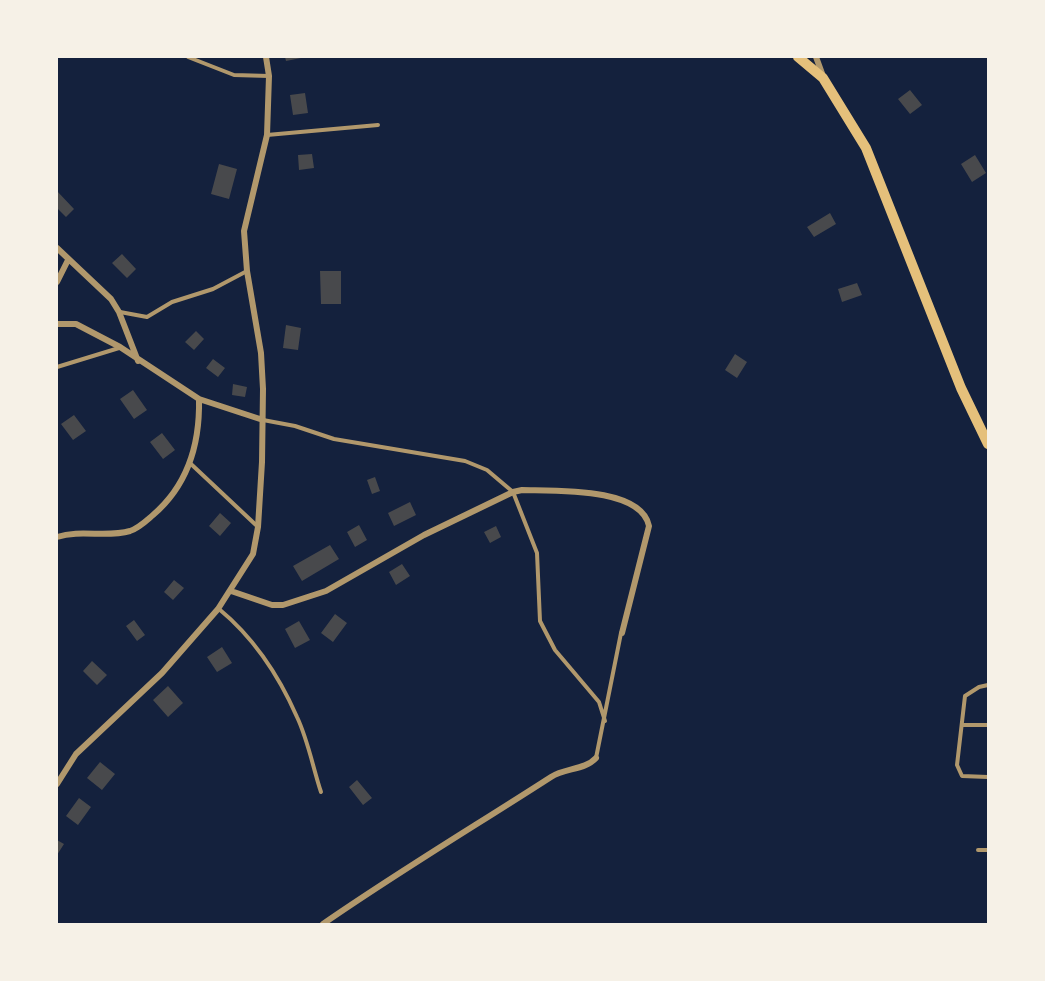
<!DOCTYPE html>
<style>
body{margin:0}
#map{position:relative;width:1045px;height:981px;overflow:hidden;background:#14213d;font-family:Lato,sans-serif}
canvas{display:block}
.frame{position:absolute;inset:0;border:58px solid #f6f1e7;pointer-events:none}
</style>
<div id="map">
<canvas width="1045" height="981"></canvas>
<div class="frame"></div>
</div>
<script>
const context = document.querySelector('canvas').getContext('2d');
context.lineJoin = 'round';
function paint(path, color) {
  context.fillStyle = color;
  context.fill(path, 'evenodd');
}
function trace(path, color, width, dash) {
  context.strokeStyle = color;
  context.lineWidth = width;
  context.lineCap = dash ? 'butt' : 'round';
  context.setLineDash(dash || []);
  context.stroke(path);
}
paint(new Path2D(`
 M285,57H301V58L286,61Z
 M910,90L922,105L910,114L898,99Z
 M305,93L308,113L293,115L290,95Z
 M312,154L314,168L299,170L298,155Z
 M975,155L986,173L972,182L961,164Z
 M219,164L237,169L229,199L211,194Z
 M57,191L74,209L66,217L57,208Z
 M830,213L836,224L814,237L807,227Z
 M122,254L136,269L127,278L112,263Z
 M320,271H341V304H321Z
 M857,283L862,295L842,302L838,289Z
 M286,325L301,328L298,350L283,348Z
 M196,331L204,339L194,350L185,342Z
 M735,354L747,362L737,378L725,370Z
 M213,359L225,368L218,377L206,368Z
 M233,384L247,387L245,397L232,395Z
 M133,390L147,410L134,419L120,399Z
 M74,415L86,431L73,440L61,424Z
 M162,433L175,450L163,459L150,442Z
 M375,477L380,491L372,494L367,480Z
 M410,502L416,515L394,526L388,513Z
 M220,513L231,523L220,536L209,526Z
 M359,525L367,540L355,547L347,532Z
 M496,526L501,537L490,543L484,532Z
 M330,545L339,559L302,581L293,566Z
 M402,564L410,576L396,585L389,572Z
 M174,580L184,588L173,600L164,592Z
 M335,614L347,623L333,642L321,633Z
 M134,620L145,635L137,641L126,626Z
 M299,621L310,640L295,648L285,629Z
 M222,647L232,663L217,672L207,657Z
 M92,661L107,675L97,685L83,671Z
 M168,686L183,703L168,717L153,700Z
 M100,762L115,774L102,790L87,778Z
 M357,780L372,798L363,805L349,787Z
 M79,798L91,807L78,825L66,816Z
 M57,840L64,844L57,855Z`), '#48494c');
trace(new Path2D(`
 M188,57L234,75L269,76
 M267,135L378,125
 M120,312L147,317L172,302L213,289L247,271
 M57,367L119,348
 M263,420L295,426L334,439L465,461L487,470L513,492L537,553L540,621L555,650L599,702L605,721
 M191,464L257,526
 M219,609C253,637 279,676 297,717C308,740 313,768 321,792
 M988,685L979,687L965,696L957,765L962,776L988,777
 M962,725H988
 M596,758L621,633
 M978,850H988`), '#b1986c', 4);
trace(new Path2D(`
 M816,57L823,76
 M57,248L111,299L119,312L138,361
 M57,282L68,260
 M57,324H76L120,347L199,399L263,420
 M57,537C81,529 106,538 130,531C139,528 146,521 153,515C188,485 200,444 199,399
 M231,591L272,605H283L326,591L424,535L513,492L522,490C555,491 641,487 649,526L622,633
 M57,784L76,754L162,673L218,609L253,554L258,527L262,462L263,389L261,353L247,271L244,231L267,135L269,76L266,57
 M323,924C398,872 475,826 551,777C565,768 585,770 596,758`), '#b1986c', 6);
trace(new Path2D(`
 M798,57L823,78L866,148L961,388L988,444`), '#e5c07b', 10);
</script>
